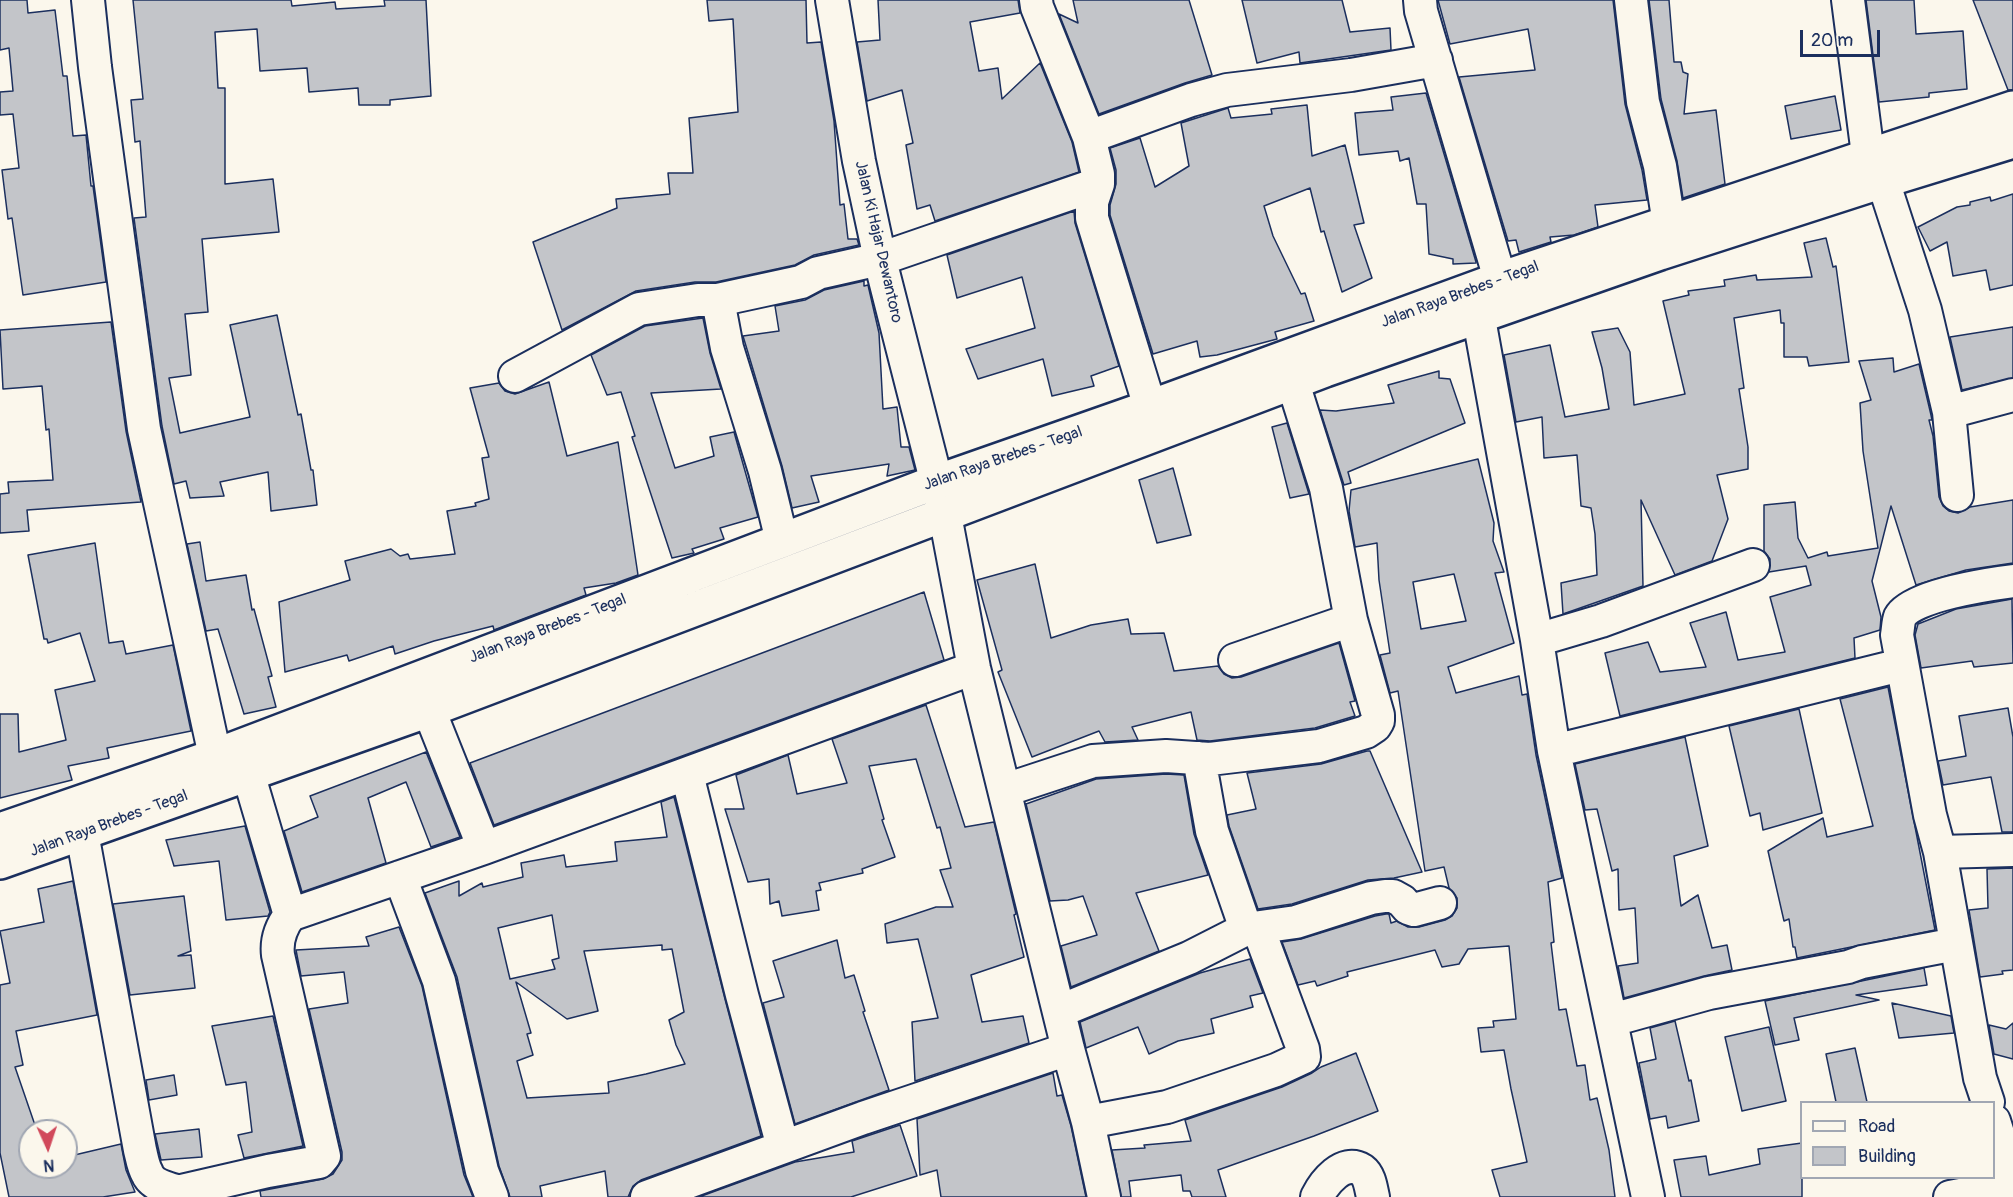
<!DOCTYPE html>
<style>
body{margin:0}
#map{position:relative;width:2013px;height:1197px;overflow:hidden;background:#fbf7ec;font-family:Pangolin,sans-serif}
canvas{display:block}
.legend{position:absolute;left:1800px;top:1101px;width:195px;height:78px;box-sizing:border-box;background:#fbf7ec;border:2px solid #a1a7b3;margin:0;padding:8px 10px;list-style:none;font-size:18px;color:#1b2f5e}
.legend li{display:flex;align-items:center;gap:12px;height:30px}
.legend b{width:30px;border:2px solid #a1a7b3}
.north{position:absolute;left:18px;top:1119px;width:60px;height:60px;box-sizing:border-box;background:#fbf7ec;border:2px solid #a1a7b3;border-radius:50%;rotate:177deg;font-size:16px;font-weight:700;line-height:24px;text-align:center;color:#1b2f5e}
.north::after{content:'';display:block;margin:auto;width:21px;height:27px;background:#d1495b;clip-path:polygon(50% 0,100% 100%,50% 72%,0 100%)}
.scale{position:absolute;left:1800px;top:30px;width:80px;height:27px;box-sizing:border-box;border:3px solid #1b2f5e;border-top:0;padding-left:8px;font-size:18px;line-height:21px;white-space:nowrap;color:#1b2f5e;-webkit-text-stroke:4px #fbf7ec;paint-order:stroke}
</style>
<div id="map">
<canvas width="2013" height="1197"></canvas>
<ul class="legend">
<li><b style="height:8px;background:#fbf7ec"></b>Road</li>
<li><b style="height:16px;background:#c3c5c9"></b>Building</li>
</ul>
<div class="north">N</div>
<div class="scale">20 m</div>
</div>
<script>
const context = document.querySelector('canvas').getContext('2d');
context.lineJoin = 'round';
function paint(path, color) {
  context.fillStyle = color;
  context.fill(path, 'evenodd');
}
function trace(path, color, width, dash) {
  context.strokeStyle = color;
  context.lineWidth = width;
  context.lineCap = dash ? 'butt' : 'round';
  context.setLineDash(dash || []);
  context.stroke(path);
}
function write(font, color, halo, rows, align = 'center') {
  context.font = font + ' Pangolin,sans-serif';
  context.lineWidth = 4.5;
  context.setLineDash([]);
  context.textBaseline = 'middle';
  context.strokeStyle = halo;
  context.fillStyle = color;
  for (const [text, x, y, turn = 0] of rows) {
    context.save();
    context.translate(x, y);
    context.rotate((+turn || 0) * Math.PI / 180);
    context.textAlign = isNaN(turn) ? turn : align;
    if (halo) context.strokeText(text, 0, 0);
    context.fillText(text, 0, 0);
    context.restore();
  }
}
const building = new Path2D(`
 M0,0H27L28,13L55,10L63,76H67L73,136L86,135L91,186H93L106,282L23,295L12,218L8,219L2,170L19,168L13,114L0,115V92L13,91L9,48L0,50Z
 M133,0H291L292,6L335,2L336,9L385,6L384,0H426L431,96L390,100V105H359L358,88L309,92L307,68L260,71L257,29L215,32L218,88H225V184L273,179L279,232L202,239L208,312L185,314L191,375L169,378L180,433L250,417L230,325L277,315L298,415L301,414L311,470H313L317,505L271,511L268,472L220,482L224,496L190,498L186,481L174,484L162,426L134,218L146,217L140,141L135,142L131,100L143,99Z
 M707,0H806L807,43L821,42L834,121L840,205L844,204L848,239H857L859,245L814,255L795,265L716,282H695L636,291L562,330L533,242L617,208L616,199L670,194L668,173H693L689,118L738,112L733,19L709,21Z
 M878,0H1018L1020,13L970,22L979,71L998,68L1002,99L1040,63L1072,142L1079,172L935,221L930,205L917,209L906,145L913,143L902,90L867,101L857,42L880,40Z
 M1073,0H1189L1212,75L1185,83L1099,114L1059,14L1078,23Z
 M1242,0H1342L1350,32L1390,28L1391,50L1300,63L1299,52L1257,63Z
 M1438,0H1613L1625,104L1642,170L1647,200L1595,205L1598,227L1574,235L1550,237L1551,242L1519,252L1516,240L1508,241L1459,77L1535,70L1528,29L1450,44Z
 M1649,0H1669L1674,62H1681L1683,72L1688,74L1684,114L1716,110L1725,184L1683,198L1677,161L1661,99Z
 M1866,0H1914L1916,34L1963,31L1967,89L1929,93V97L1879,102Z
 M1973,0H2013V90H2008Z
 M1426,93L1476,262V263L1453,264V259L1429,254L1426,204H1417L1409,158L1400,161L1398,151L1359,155L1355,113L1393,110L1391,97Z
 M1835,96L1841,130L1791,139L1785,106Z
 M1307,105L1312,156L1345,145L1364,223L1354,225L1372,278L1342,292L1324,231L1321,232L1310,188L1264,206L1273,236L1301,294L1305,293L1314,321L1275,332L1277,339L1217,355L1200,357L1197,341L1153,354L1110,215V205L1116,184V170L1110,148L1140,138L1155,187L1189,166L1181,123L1228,108L1231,118L1272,114L1271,109Z
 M2013,194V285L1990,290L1986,270L1953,276L1947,242L1930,251L1918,227L1957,207L1970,205V202L1990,197L1991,201Z
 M1074,211L1075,223L1119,366L1091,376L1094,386L1052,396L1043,359L978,379L966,349L1035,328L1022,277L957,298L947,255Z
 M1826,238L1833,267L1836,266L1849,362L1809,366L1807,357H1784V323H1781L1780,310L1734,318L1744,388L1739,389L1748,447V469L1717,475L1728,519L1712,561L1675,575L1641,500L1643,586L1563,614L1561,583L1597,575L1595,534L1591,508L1581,506L1577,455L1544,458L1542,417L1516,422L1504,355L1550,345L1565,417L1609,409L1602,368L1592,332L1618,328L1630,352L1634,405L1685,394L1663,301L1689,295L1688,291L1725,286L1724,280L1756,275L1757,280L1812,277L1804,243Z
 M864,281V286L868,285L879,333L883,409L897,407L901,447H909L915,470L887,476L889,464L811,476L819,502L792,508L782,466L743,336L779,331L775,306L805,300L824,290Z
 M703,318L710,353L721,389L651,393L675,468L714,456L710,437L734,432L758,517L720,528L724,539L692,549L694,553L672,558L632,437L635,436L621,392L607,395L591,355L645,326Z
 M111,322L126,431L141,502L27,510L29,531L0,533V494L9,493L8,482L53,480L49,429L46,430L42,386L3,389L0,330Z
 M2013,327V378L1962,390L1950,337Z
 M1893,358L1894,372L1919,364L1931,415L1932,420H1929L1933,436L1939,497L1943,506L1949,511L1958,513L1970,507L2013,500V563L1966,570L1916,585L1891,506L1872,581L1881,617L1880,630L1854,638L1855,658L1620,716L1605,653L1648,642L1660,672L1706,667L1690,623L1726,612L1738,660L1785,652L1770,597L1811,585L1806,566L1769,572L1770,559L1764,551V505L1795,502L1798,538L1808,558L1827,552L1828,556L1878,548L1863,451L1860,403L1871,400L1859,361Z
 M1439,371V378L1450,379L1465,423L1348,472L1351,483L1344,485L1320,410L1336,411L1394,403L1388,385Z
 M549,382L567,456L618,442L638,575L616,583L584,588L586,595L494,630L493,626L434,641L395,654L393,646L349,661L347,655L285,672L279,602L350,580L345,561L391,549L400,556L408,554L410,559L455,554L447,511L476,506L475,503L489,499L482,458L489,457L470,388L499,383L505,391L515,394Z
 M1287,423L1309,494L1290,498L1272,427Z
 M1478,459L1494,523L1493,541L1504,572L1495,573L1514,643L1448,667L1456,693L1519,676L1522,695L1527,694L1536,755L1562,878L1548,882L1554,942L1551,943L1559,1010L1566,1009L1577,1066L1585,1065L1590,1100L1597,1098L1609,1150L1615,1197H1500L1492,1170L1527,1162L1511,1089L1504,1050L1481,1052L1478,1028L1494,1027L1493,1021L1516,1019L1509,946L1468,949L1459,964L1442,967L1435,950L1347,972L1348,976L1317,986L1315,981L1298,985L1282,942L1301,939L1375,916L1386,914H1389L1391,923L1397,921L1408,927H1419L1445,920L1452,916L1457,908V898L1449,888L1444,867L1425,871L1398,691L1390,693L1380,655L1390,653L1379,580L1377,543L1355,547L1349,511L1351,490ZM1454,574L1466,621L1421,629L1413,582Z
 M1173,468L1191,535L1157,543L1139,480Z
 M200,542L206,581L246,575L252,610L254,609L272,676L268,677L276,707L244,714L218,629L206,631L187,544Z
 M95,543L109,643L123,641L126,654L173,645L191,731L107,748L109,758L68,766L72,780L0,798V714H18L19,752L66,740L55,690L95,681L80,633L48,643L47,639H44L28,555Z
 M1035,564L1051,638L1091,625L1128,619L1131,634L1164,633L1174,671L1218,666L1224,674L1232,678L1241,677L1339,643L1355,701L1350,702L1355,716L1315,728L1210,741L1197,740L1191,712L1132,727L1138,740L1105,742L1099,731L1032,757L998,672L1002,670L977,580Z
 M924,592L944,660L494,825L470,763Z
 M2012,599L2013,663L1974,667L1972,661L1921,668L1915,635L1918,624L1956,609Z
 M1888,687L1935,930L1797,958L1795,947H1793L1789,919L1784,921L1768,851L1823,818L1827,837L1873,826L1840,699Z
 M926,705L965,827L994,822L1016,914L1014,915L1024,957L971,975L982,1022L1023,1016L1029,1043L915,1081L912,1022L938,1018L918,939L887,943L885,924L936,907H953L940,870L951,868L940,827L937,828L916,759L869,766L884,819L882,820L895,857L862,869L863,873L819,883L821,890L816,891L819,910L782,916L779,901L770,904L769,879L748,882L725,809H744L736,775L788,755L797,794L847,783L832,739Z
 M2008,708L2013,737V832H2002L1991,777L1943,785L1938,761L1966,756L1959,716Z
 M1799,709L1822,813L1763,830L1760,813L1750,816L1729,726Z
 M1685,737L1708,846L1674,856L1681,906L1698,895L1712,948L1727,945L1732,970L1704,976L1624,998L1618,966L1638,963L1635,908L1619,910L1618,869L1612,871L1597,809L1585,810L1575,764Z
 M1367,751H1370L1422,872L1394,878L1368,880L1292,904L1258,909L1229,826L1227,815L1256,809L1247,773L1321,764Z
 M426,752L460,837L431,847L406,782L368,798L386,863L302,892L284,831L318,817L310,796Z
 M1166,774L1184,775L1194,834L1208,875L1136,893L1159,951L1071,987L1061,946L1097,935L1083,896L1068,900L1050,901L1026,804L1096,779Z
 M674,797L725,999L761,1136L641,1180L633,1186L628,1197H608L605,1171L540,1186L542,1197H510L499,1166L457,977L425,893L459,881V896L482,883L483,887L523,877L521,863L564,855L566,867L617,861L615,842L667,837L661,802ZM552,915L559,958L552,960L555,969L510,979L498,928ZM662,945V950L672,949L684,1012L669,1020L676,1045L685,1064L646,1074L608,1082L609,1093L527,1098L517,1061L533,1055L527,1034L531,1033L516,982L567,1019L598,1011L584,951Z
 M245,826L270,912L268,916L226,920L219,861L174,866L166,840Z
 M2013,868V970L2002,971L2003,974L1980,977L1969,910L1988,908L1987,869Z
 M73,881L97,1015L16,1031L23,1065L15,1067L37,1131H30V1167H66V1157L121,1144L126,1170L135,1192L103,1197H9L0,1153V985L10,983L0,931L44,922L38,889Z
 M184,896L191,951L178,956L191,955L195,988L130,995L113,904Z
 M399,927L422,986L464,1175L473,1197H261L260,1191L323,1179L333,1174L342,1160V1152L309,1009L348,1003L344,972L301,976L296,950L369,946L366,937Z
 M837,940L845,978L854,975L865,1011L863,1012L889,1090L795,1124L763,1003L784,997L773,961Z
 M1250,959L1263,993L1250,996L1253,1007L1211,1019L1214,1033L1178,1041L1149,1054L1138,1027L1086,1048L1080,1022L1200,973Z
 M1924,968L1927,985L1856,995L1879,1000L1794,1018L1799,1040L1775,1045L1765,1001Z
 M1892,1003L1951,1016L1954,1033L1899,1038Z
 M273,1016L303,1146L244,1158L238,1135L252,1132L246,1082L226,1085L212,1026Z
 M1675,1021L1689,1081L1691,1080L1699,1121L1668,1128L1666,1116L1650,1119L1639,1063L1656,1059L1650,1028Z
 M2013,1023V1059L1994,1054L1989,1025L2006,1029Z
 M1769,1027L1786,1101L1742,1111L1725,1037Z
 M1855,1048L1867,1102H1836L1826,1054Z
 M1356,1053L1378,1111L1314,1136L1218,1170L1226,1197H1192L1190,1191H1183L1181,1175L1129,1181L1131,1197H1121L1112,1150L1145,1148L1144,1145L1191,1141L1185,1120L1282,1087L1312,1073L1321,1067Z
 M1053,1073L1057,1096L1062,1095L1071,1126L1086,1197H941L937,1170L920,1175L917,1119Z
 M174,1075L177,1095L149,1100L146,1080Z
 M900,1125L917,1176L851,1197H699L795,1162L854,1152L852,1141Z
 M199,1129L202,1157L161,1160L155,1134Z
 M1802,1143V1197H1681L1674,1160L1706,1156L1709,1175L1760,1164L1758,1149Z`);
paint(building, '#c3c5c9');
trace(building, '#1b2f5e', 1.5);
const street = new Path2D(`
 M88,0L95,67L144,429L215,756
 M832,0L859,161L882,268L945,515L974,668L1068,1049L1088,1122L1104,1197
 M1036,0L1037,7L1089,137L1098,174V184L1092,202V218L1150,407
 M1420,0L1421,11L1500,279
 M1631,0L1643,102L1660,166L1669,224
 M1848,0L1868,155
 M1089,137L1191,100L1227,90L1351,75L1436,60
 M1883,181L1925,310L1949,412L1957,495
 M1474,291L1537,640L1554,751L1648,1197
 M718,300L727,348L765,471L782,541
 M515,376L639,309L698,300H718L801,282L818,273L880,259L1098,184
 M1949,412L2013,395
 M2013,581C1990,584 1911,595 1900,617C1898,622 1898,630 1897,635L1930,815L1940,852L2013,850
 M1537,640L1601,621L1753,565
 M1235,660L1351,620
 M429,710L484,848
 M1554,751L1901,665
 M1199,758L1212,831L1246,929
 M248,773L290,915
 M687,774L742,995L783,1147
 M1005,790L1093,761L1166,756L1210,759L1319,746L1366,732L1375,726L1378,721V715L1351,620L1326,488L1293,383
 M82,833L140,1150C142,1158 143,1166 147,1173C153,1189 178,1189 192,1197
 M1940,852L1980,1078L1988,1102
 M400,877L439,981L482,1171L492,1197
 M1060,1011L1189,958L1246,929L1296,922L1371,898L1385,896H1393L1402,901L1408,908L1414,910L1440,903
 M1612,1020L1709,993L1848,967L1862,962L1956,944
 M1994,1121L2013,1181
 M1088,1122L1167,1107L1276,1070L1304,1057L1303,1049L1258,928
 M181,1191L268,1171L319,1162L324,1156L278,955C276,939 281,927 290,915L484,848L974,668
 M647,1197L863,1118L1068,1049
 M1317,1197C1324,1183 1343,1158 1362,1170C1370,1176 1371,1189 1373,1197
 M1950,1197L2013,1185`);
const highway = new Path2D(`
 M0,830L215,756L936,482L1150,407L1500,279L2013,108
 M0,862L429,710L1325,370L1660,253L1883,181L2013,141`);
trace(street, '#1b2f5e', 36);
trace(highway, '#1b2f5e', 38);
trace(street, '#fbf7ec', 32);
trace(highway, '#fbf7ec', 33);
write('16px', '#1b2f5e', '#fbf7ec', [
 ["Jalan Ki Hajar Dewantoro",878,242,77],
 ["Jalan Raya Brebes - Tegal",1460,295,-20],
 ["Jalan Raya Brebes - Tegal",1003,459,-19],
 ["Jalan Raya Brebes - Tegal",548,629,-21],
 ["Jalan Raya Brebes - Tegal",109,824,-20]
]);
</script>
